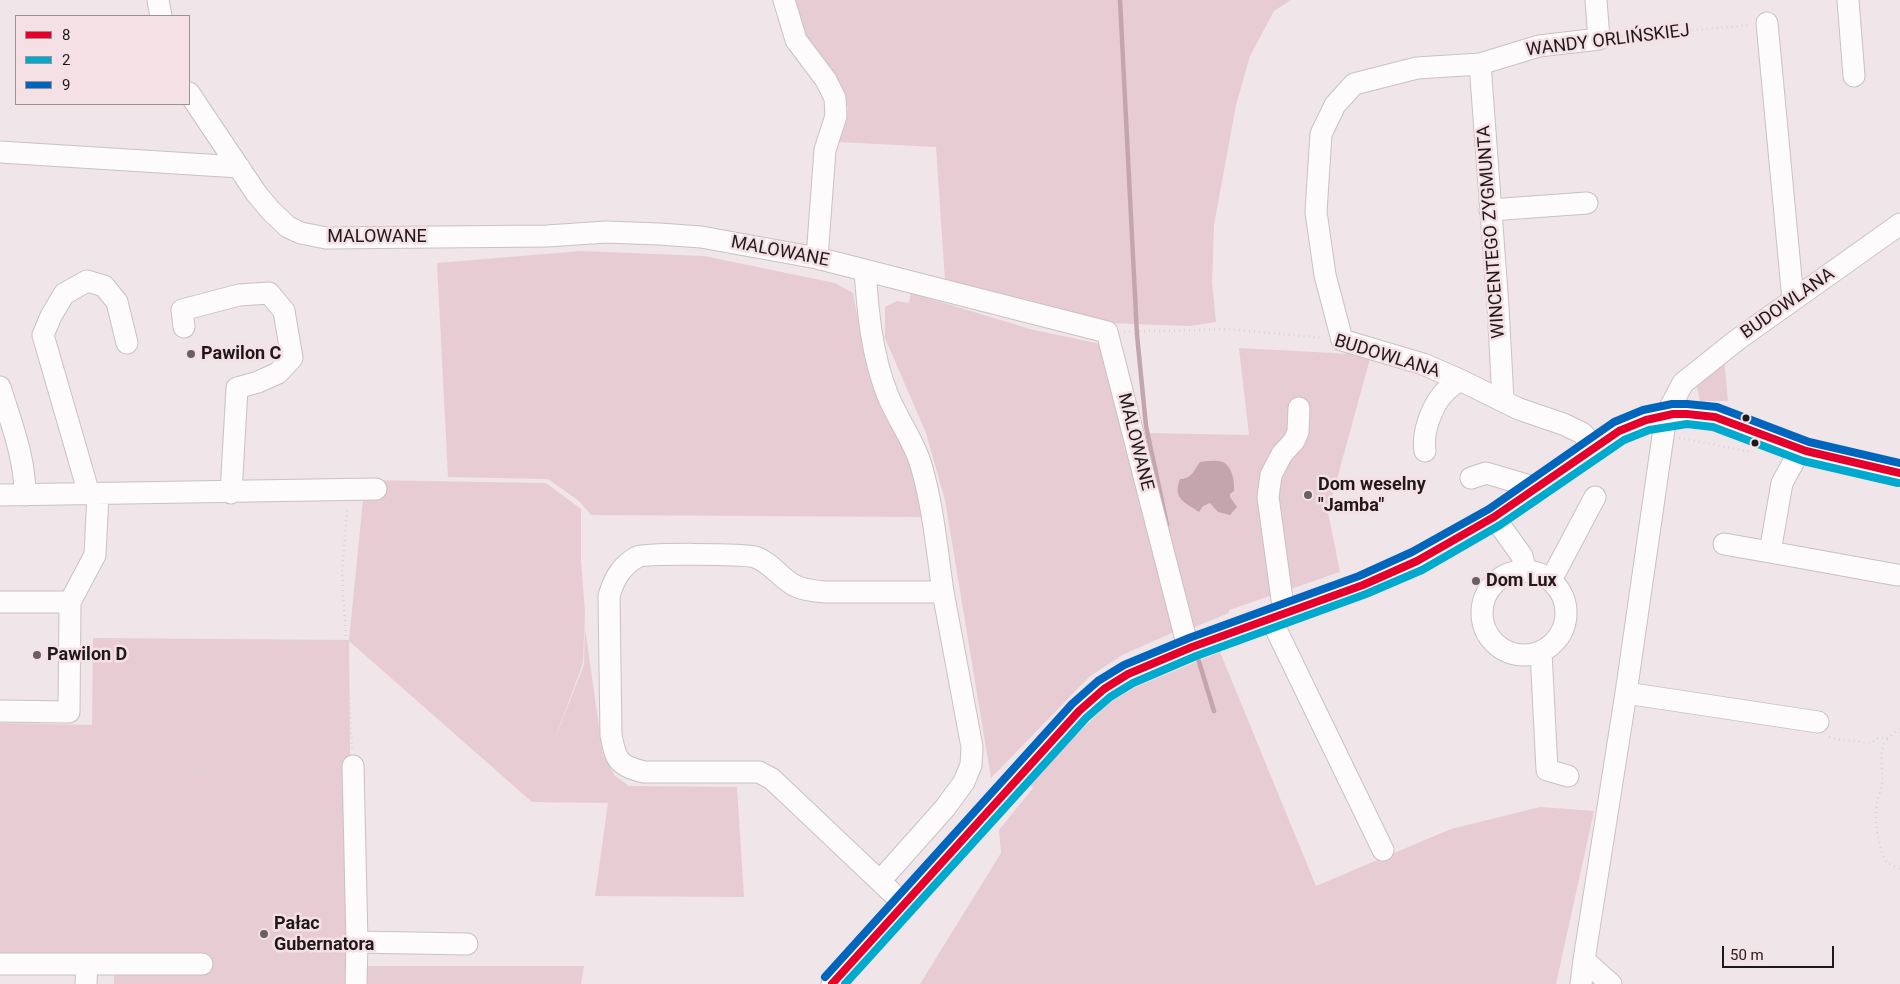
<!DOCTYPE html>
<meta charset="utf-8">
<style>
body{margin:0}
#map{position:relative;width:1900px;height:984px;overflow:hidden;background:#f0e5e8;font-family:Roboto,sans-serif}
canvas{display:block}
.legend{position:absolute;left:15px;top:15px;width:175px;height:90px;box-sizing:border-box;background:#f5e0e5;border:1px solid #a09094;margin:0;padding:6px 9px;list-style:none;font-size:15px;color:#20191b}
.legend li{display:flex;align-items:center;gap:10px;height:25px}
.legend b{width:25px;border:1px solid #a09094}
.scale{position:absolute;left:1722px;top:946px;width:112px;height:22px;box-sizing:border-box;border:2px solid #20191b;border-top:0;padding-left:6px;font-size:15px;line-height:18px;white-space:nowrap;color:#20191b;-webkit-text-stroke:4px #f5e0e5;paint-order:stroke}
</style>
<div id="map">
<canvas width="1900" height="984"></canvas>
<ul class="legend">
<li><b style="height:6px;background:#e4002b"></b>8</li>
<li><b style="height:6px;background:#00a9ce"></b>2</li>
<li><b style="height:6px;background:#0065bd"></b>9</li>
</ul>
<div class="scale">50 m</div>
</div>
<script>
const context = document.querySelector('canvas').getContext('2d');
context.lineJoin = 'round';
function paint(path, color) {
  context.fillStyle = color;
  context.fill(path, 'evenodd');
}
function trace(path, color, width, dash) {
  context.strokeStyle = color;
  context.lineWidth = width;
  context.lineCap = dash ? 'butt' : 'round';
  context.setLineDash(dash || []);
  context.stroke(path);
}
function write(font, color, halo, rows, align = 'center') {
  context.font = font + ' Roboto,sans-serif';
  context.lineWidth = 5;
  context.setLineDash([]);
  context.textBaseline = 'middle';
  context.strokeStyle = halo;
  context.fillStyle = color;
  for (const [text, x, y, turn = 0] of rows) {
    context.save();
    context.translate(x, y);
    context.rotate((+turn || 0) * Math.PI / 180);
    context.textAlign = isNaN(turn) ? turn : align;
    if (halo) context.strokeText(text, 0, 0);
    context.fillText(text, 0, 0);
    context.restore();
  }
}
paint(new Path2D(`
 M790,0H1291L1274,11L1250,56L1236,105L1214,225L1212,282L1216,322L1189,326L1106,323L945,281L936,147L838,142L846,124L848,107L841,92L804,38Z
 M581,251L704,256L835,283L853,293L865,359L888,420L917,472L923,517L591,515L579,501L548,479L448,477L437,263Z
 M911,293L1030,329L1100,344L1174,632L1122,655L1089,677L991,778L945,500L926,433L885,338V307L897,301L909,303Z
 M1239,348L1371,355L1328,512L1340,572L1229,610V613L1187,630L1139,438L1149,436L1148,433L1249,435Z
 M1724,358L1728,401H1700L1697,388L1692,383Z
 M365,480L546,483L581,509V561L585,612L583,663L553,744L584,665L585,628L603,755L615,776L629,786L737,787L744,897L595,896L608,803L532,802L349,641L352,984H114V957L0,956V723L92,725L93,638L349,640Z
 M1220,652L1316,886L1451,829L1540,807L1594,811L1556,984H920L1001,853L999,830L1033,788L1028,782L1110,702L1138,686Z
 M364,966H584L581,984H364Z`), '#e8ccd3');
paint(new Path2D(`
 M1206,461C1211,461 1218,460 1223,462C1232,466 1235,482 1234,491L1230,494V497L1237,507L1230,515L1218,512L1210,503L1203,506L1199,512C1185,502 1172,499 1180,479C1192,479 1194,470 1200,462Z`), '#c5a5ad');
trace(new Path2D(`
 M1120,0L1137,335L1146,426L1167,525
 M1196,652L1214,711`), '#c5a5ad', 4.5);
const minor = new Path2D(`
 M158,0L161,16
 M784,0L796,40L826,80L835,98L836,116L825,150L817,258
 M1848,0L1854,76
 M1767,23L1793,300
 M1480,64L1498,306L1503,400
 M189,93L256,193L271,211L288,227L301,233L326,238L547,236L606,232L659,234L701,237L817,258L1107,332L1185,636L1191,648
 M0,152L239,167
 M1490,210L1587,203
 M865,270C868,314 872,356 888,396C898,420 914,441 921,465C933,506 937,550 943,592
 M184,327L182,310L239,295L269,293L284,311L292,358L278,373L258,382L237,388L231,493
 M0,387C11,423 25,457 25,495
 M1595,448L1582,433L1563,424L1519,409L1460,380L1423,364L1342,340L1325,275L1316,212L1321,134L1335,105L1354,84L1417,68L1480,64L1539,46L1599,39L1596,0
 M1800,450L1782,483L1770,552L1897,575
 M1425,451C1422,433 1431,409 1442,395C1447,389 1454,384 1460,380
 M1471,478L1486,473L1537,488
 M89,494L43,335L51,316L64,294L87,281L104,286L117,302L127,343
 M0,495L376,489
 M1494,517L1522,556L1525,570
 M1724,544L1770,552
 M1482 613a42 42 0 1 1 84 0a42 42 0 1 1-84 0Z
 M1551,580L1595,497
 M0,602H70
 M1284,614L1268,497L1271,475L1282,454L1294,441L1298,432L1299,408
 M1271,619L1383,850
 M1541,652L1547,770L1568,776
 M1626,693L1818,722
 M0,711L69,712L70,602L95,555L98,494
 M353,766L357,942L356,984
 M880,881L945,808L964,782L971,765L972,747L943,592H825C814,591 801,590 792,584C779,576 770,562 755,557C743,554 646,553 637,557C621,566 614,579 609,596L611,735C616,760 617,765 644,772H759L772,779L904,904
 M357,942L467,944
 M0,964H202
 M86,984L87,964
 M832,984L1079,711L1104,689L1128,674L1192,647L1363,585L1417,561L1494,517L1619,431C1654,413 1692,408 1729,421C1751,429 1771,440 1793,447C1828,459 1864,465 1900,473
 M1581,984L1584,960
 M1611,984L1584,960L1626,693L1666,415L1683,383L1737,340L1900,224`);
trace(minor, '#cac1c3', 23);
trace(new Path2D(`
 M1617,37L1750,25
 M1124,332L1229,329L1323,338
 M1679,438L1752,452
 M346,641L342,574L347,509
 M1829,737L1836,739L1871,743L1878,738H1888L1900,728
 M1887,739C1877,752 1884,768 1882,784C1882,790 1878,796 1877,802C1874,815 1878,852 1887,862C1890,865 1896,867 1900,870
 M194,772L218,698L224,645L346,641L352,749
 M0,810L99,776
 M0,866L44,946
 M90,948L99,776L336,767`), '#d8d5d6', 2.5, [1, 4]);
trace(minor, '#fdfbfc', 21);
trace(new Path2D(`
 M832,984L1079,711L1104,689L1128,674L1192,647L1363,585L1417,561L1494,517L1619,431L1646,420L1673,414H1687L1715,417L1806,451L1900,473`), '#e4002b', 8);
trace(new Path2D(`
 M845,984L1086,718L1110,697L1133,683L1196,656L1366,594L1422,570L1500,525L1624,440L1649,430L1687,424L1713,427L1803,461L1898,483`), '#00a9ce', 8);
trace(new Path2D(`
 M825,977L1072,704L1098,681L1124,665L1189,638L1359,576L1412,552L1489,509L1614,422L1643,410L1672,404H1687L1717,407L1809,442L1900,463`), '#0065bd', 8);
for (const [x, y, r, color] of [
 [191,354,5,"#696063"],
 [1746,418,4.5,"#20191b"],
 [1755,443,4.5,"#20191b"],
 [1308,495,5,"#696063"],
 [1476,581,5,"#696063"],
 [37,655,5,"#696063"],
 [264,934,5,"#696063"]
]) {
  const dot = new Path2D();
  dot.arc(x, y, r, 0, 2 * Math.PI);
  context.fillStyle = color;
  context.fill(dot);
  trace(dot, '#f5e0e5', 2);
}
write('18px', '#20191b', '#f5e0e5', [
 ["WANDY ORLIŃSKIEJ",1608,41,-7],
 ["WINCENTEGO ZYGMUNTA",1492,232,-94],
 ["MALOWANE",377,237],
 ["MALOWANE",780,252,11],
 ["BUDOWLANA",1788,304,-35],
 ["BUDOWLANA",1387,357,17],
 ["MALOWANE",1135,442,76]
]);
write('bold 18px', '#20191b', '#f5e0e5', [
 ["Pawilon C",201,354],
 ["Dom weselny",1318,485],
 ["\"Jamba\"",1318,506],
 ["Dom Lux",1486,581],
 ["Pawilon D",47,655],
 ["Pałac",274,924],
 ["Gubernatora",274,945]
], 'left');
</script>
